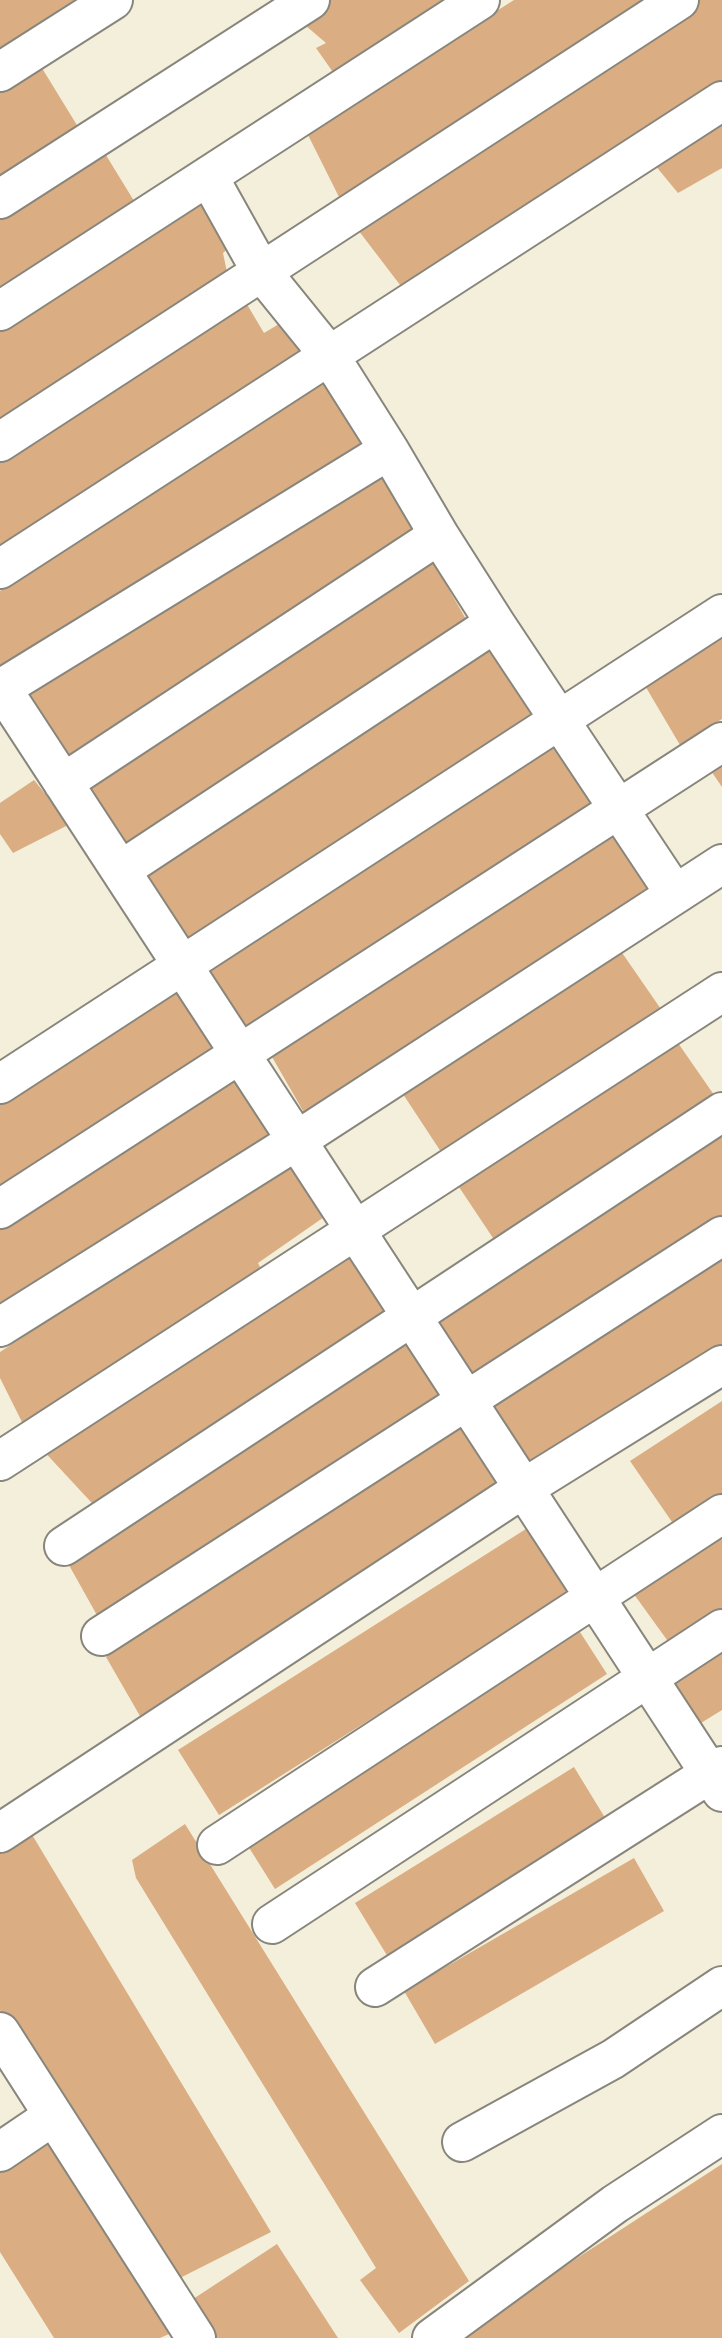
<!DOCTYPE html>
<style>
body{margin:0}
canvas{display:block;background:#f3efdb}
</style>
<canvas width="722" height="2338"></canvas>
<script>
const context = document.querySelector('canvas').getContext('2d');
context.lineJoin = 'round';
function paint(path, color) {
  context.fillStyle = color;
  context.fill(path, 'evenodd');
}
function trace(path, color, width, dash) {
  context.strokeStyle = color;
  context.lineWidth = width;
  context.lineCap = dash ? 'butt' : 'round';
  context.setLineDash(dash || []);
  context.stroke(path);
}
paint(new Path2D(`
 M0,0H85L0,60Z
 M331,0H471L342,85L316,48L326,43L299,20Z
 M514,0H663L342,203L306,131Z
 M699,0H722V95L407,294L352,222Z
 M37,60L83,135L0,185V85Z
 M722,117V168L678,193L654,164Z
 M101,147L142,214L0,303V210Z
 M203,189L237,241L223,253L228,277L0,432V325Z
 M242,296L264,333L289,318L317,353L0,560V453Z
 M326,373L374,446L0,670V591Z
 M377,463L430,533L65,768L17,697Z
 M429,555L474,633L124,855L75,776Z
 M722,632V719L680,745L644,684Z
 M476,645L511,662L543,718L186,953L133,869Z
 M560,729L608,804L244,1041L199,968Z
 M722,751V787L705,762Z
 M34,780L70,824L13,853L0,834V803Z
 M614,827L653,897L306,1116L268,1050Z
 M616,944L665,1015L449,1164L399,1088Z
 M179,978L219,1054L0,1197V1098Z
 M669,1030L721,1105L503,1253L453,1178Z
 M232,1075L276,1138L0,1311V1227Z
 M722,1123V1234L482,1387L435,1319Z
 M289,1164L327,1215L258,1263L267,1281L30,1438L0,1378V1352Z
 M351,1246L396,1315L103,1515L39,1446Z
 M722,1253V1354L536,1471L486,1396Z
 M407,1326L455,1400L103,1626L65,1558Z
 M722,1401V1508L681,1535L630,1461Z
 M461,1417L505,1484L140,1716L106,1657Z
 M722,1525V1621L675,1651L628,1586Z
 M529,1527L570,1593L219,1815L178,1750Z
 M580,1632L607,1674L275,1889L248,1846Z
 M722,1652V1710L701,1723L675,1682Z
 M574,1767L607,1821L388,1957L355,1903Z
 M185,1824L469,2281L399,2333L360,2280L376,2268L136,1878L132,1860Z
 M31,1833L271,2232L172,2282L0,2010V1853Z
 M634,1858L664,1911L435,2044L404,1991Z
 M54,2125L180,2329L160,2338H54L0,2252V2166Z
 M722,2164V2338H454Z
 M277,2244L338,2338H210L187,2303Z`), '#dbad82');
const minor = new Path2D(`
 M0,72L113,0
 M0,199L310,0
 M0,311L480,0
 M0,442L679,0
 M0,569L722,101
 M495,623L675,894
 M0,686L722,1792
 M2,688L389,450L329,355L261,271L208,176
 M63,783L439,535L389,450
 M121,870L495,623L439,535
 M0,1084L722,614
 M0,1209L722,742
 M0,1327L296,1141L722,864
 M0,1461L722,992
 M64,1546L722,1112
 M101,1636L722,1236
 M0,1833L524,1488L722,1365
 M217,1845L722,1514
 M272,1924L722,1629
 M375,1987L722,1766
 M0,2032L196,2338
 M462,2142L613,2059L722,1986
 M0,2152L53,2116
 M432,2338L615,2204L722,2134`);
trace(minor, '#88867c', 42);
trace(minor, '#fff', 38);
</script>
